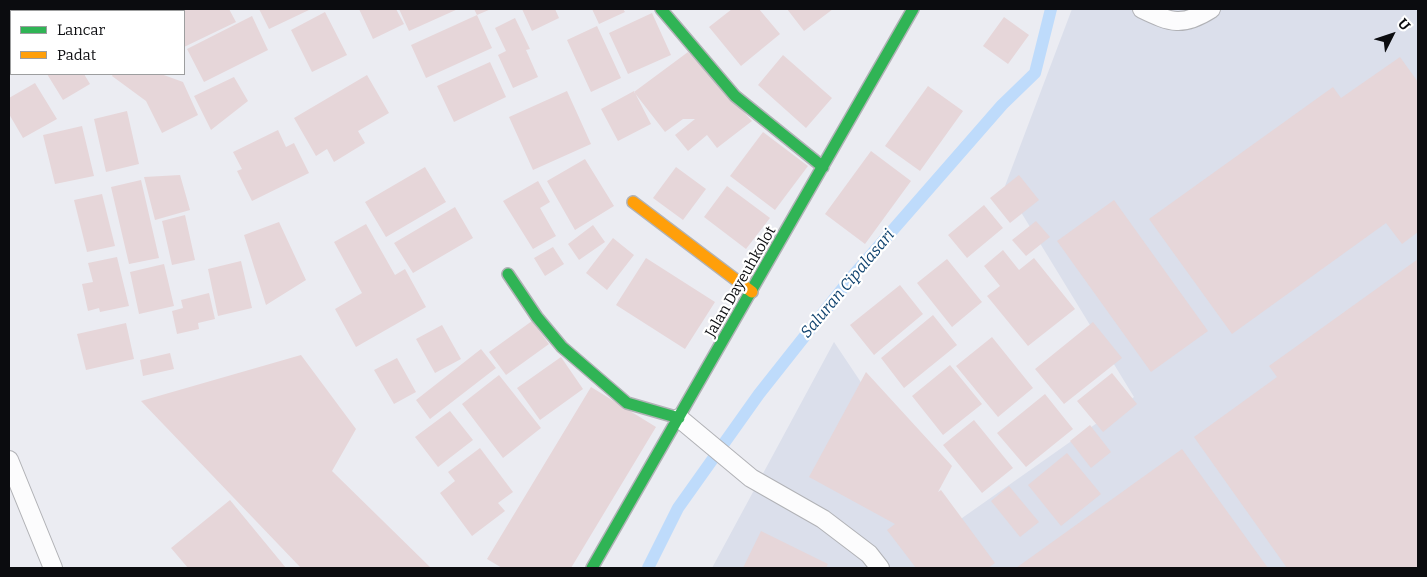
<!DOCTYPE html>
<style>
body{margin:0}
#map{position:relative;width:1427px;height:577px;overflow:hidden;background:#ebecf2;font-family:Bitter,serif}
canvas{display:block}
.frame{position:absolute;inset:0;border:10px solid #0b0c0f;pointer-events:none}
.legend{position:absolute;left:10px;top:10px;width:175px;height:65px;box-sizing:border-box;background:#fff;border:1px solid #9d9e9f;margin:0;padding:6px 9px;list-style:none;font-size:15px;color:#0b0c0f}
.legend li{display:flex;align-items:center;gap:10px;height:25px}
.legend b{width:25px;border:1px solid #9d9e9f}
.north{position:absolute;left:1367px;top:10px;width:50px;height:50px;-webkit-text-stroke:4px #fff;paint-order:stroke;rotate:49deg;font-size:14px;font-weight:700;line-height:20px;text-align:center;color:#0b0c0f}
.north::after{content:'';display:block;margin:auto;width:18px;height:22px;background:#0b0c0f;clip-path:polygon(50% 0,100% 100%,50% 72%,0 100%)}
</style>
<div id="map">
<canvas width="1427" height="577"></canvas>
<div class="frame"></div>
<ul class="legend">
<li><b style="height:6px;background:#30b455"></b>Lancar</li>
<li><b style="height:6px;background:#ff9f0a"></b>Padat</li>
</ul>
<div class="north">U</div>
</div>
<script>
const context = document.querySelector('canvas').getContext('2d');
context.lineJoin = 'round';
function paint(path, color) {
  context.fillStyle = color;
  context.fill(path, 'evenodd');
}
function trace(path, color, width, dash) {
  context.strokeStyle = color;
  context.lineWidth = width;
  context.lineCap = dash ? 'butt' : 'round';
  context.setLineDash(dash || []);
  context.stroke(path);
}
function write(font, color, halo, rows, align = 'center') {
  context.font = font + ' Bitter,serif';
  context.lineWidth = 4.5;
  context.setLineDash([]);
  context.textBaseline = 'middle';
  context.strokeStyle = halo;
  context.fillStyle = color;
  for (const [text, x, y, turn = 0] of rows) {
    context.save();
    context.translate(x, y);
    context.rotate((+turn || 0) * Math.PI / 180);
    context.textAlign = isNaN(turn) ? turn : align;
    if (halo) context.strokeText(text, 0, 0);
    context.fillText(text, 0, 0);
    context.restore();
  }
}
paint(new Path2D(`
 M1072,9H1418V568H712L834,342L955,523L1134,397L1005,186Z`), '#dbdfeb');
trace(new Path2D(`
 M648,568L678,508L759,394L850,279L1002,105L1035,73L1051,9`), '#bedbfb', 12);
paint(new Path2D(`
 M89,9H123L124,11H84Z
 M149,9H229L236,22L184,47V11H150Z
 M259,9H311L269,29Z
 M359,9H396L404,24L373,39Z
 M399,9H458L409,31Z
 M474,9H491L477,15Z
 M522,9H555L559,18L532,31Z
 M592,9H623L625,12L599,24Z
 M732,9H759L780,34L741,66L709,27Z
 M787,9H833L804,31Z
 M325,12L347,55L312,72L291,30Z
 M652,13L671,55L628,74L609,33Z
 M477,15L492,48L426,78L411,45Z
 M252,16L268,50L204,82L187,49Z
 M1004,17L1029,35L1008,64L983,46Z
 M515,18L530,49L526,50L538,77L513,88L498,55L506,51L495,28Z
 M597,26L621,78L591,92L567,40Z
 M688,52L752,121L717,148L707,135L688,151L675,135L695,119H683L665,132L634,92Z
 M783,55L832,98L806,128L758,85Z
 M1400,57L1418,82V232L1402,244L1386,223L1232,334L1149,219L1333,87L1341,98Z
 M490,62L506,97L454,122L437,86Z
 M47,74H84L90,84L63,100Z
 M113,74H161L183,82L198,115L162,133L146,101L112,76Z
 M367,75L389,113L358,131L365,143L334,162L327,149L316,156L294,118Z
 M234,77L248,101L211,130L194,96Z
 M35,83L57,119L23,138L9,114V98Z
 M928,86L963,111L920,171L885,146Z
 M567,91L591,144L533,170L509,117Z
 M634,91L651,124L618,141L601,109Z
 M127,111L139,164L106,172L94,119Z
 M82,126L94,176L55,184L43,135Z
 M278,130L286,147L294,143L309,173L252,201L237,171L242,169L233,152Z
 M763,132L808,166L775,210L730,176Z
 M871,151L911,181L865,244L825,214Z
 M585,159L614,206L575,230L547,181Z
 M425,167L446,202L386,237L365,202Z
 M676,167L706,189L683,220L653,198Z
 M180,175L190,210L155,220L144,177Z
 M1019,175L1039,200L1010,223L990,198Z
 M141,180L159,258L129,264L111,187Z
 M538,181L550,202L540,208L556,236L533,249L503,201Z
 M727,186L770,218L746,249L704,217Z
 M102,194L115,246L87,252L74,200Z
 M1114,200L1208,331L1151,372L1057,241Z
 M984,205L1003,228L967,258L948,235Z
 M455,207L473,238L413,273L394,243Z
 M185,215L195,260L172,265L162,221Z
 M1036,221L1050,237L1026,256L1012,240Z
 M279,222L306,280L266,305L244,235Z
 M366,224L395,275L405,269L426,307L356,347L335,309L362,293L334,242Z
 M593,225L605,242L579,260L568,244Z
 M613,238L634,255L607,290L586,273Z
 M553,247L564,264L545,276L534,258Z
 M1003,250L1019,270L1034,258L1075,309L1028,346L987,296L1000,286L984,266Z
 M117,257L129,306L100,312L99,308L88,311L82,284L93,282L88,263Z
 M646,258L715,302L685,349L616,305Z
 M947,259L982,302L952,327L917,283Z
 M1418,259V568H1287L1194,437L1277,377L1269,366Z
 M241,261L252,308L218,316L208,269Z
 M164,264L174,306L139,314L130,272Z
 M900,285L923,314L874,355L850,325Z
 M209,293L215,319L198,323L199,329L177,334L172,311L183,308L181,300Z
 M933,315L957,345L904,388L881,358Z
 M532,321L549,344L506,375L489,352Z
 M1093,322L1122,358L1064,404L1035,369Z
 M126,323L134,359L86,370L77,334Z
 M442,325L461,359L435,373L416,339Z
 M992,337L1033,388L998,417L956,366Z
 M481,349L496,368L430,419L416,400Z
 M170,353L174,369L143,376L140,360Z
 M301,355L356,429L332,471L431,568H301L141,401Z
 M561,357L583,389L540,420L517,388Z
 M397,358L416,392L394,404L374,370Z
 M950,365L982,404L943,435L912,396Z
 M866,372L952,466L938,492L941,490L995,563L988,568H916L887,530L895,524L809,477Z
 M1112,373L1137,404L1103,432L1077,401Z
 M499,375L541,428L503,458L462,404Z
 M591,387L656,427L571,568H502L487,559Z
 M1045,394L1073,429L1026,467L997,433Z
 M450,411L473,440L438,467L415,437Z
 M974,420L1013,468L982,493L943,445Z
 M1090,425L1111,452L1091,468L1070,441Z
 M480,448L513,492L498,503L505,511L472,536L440,493L455,481L448,472Z
 M1182,449L1268,568H1016Z
 M1067,453L1101,494L1061,526L1028,485Z
 M1009,486L1039,522L1020,537L991,501Z
 M230,500L286,568H188L171,548Z
 M761,531L828,564L826,568H743Z`), '#e6d6d9');
const lane = new Path2D(`
 M1142,9C1171,23 1183,27 1211,9
 M679,418L751,478L823,519L869,554L880,568
 M9,460L53,568`);
const fast = new Path2D(`
 M661,9L735,96L823,167
 M508,274L537,317L562,347L627,403L679,418
 M592,568L913,9`);
const slow = new Path2D(`
 M633,202L752,292`);
trace(lane, '#b1b2b6', 20);
trace(fast, '#b1b2b6', 14);
trace(slow, '#b1b2b6', 14);
trace(lane, '#fcfcfd', 18);
trace(fast, '#30b455', 11);
trace(slow, '#ff9f0a', 11);
write('15px', '#0b0c0f', '#fff', [
 ["Jalan Dayeuhkolot",741,282,-60]
]);
write('italic 16px', '#0f426e', '#fff', [
 ["Saluran Cipalasari",848,284,-50]
]);
</script>
